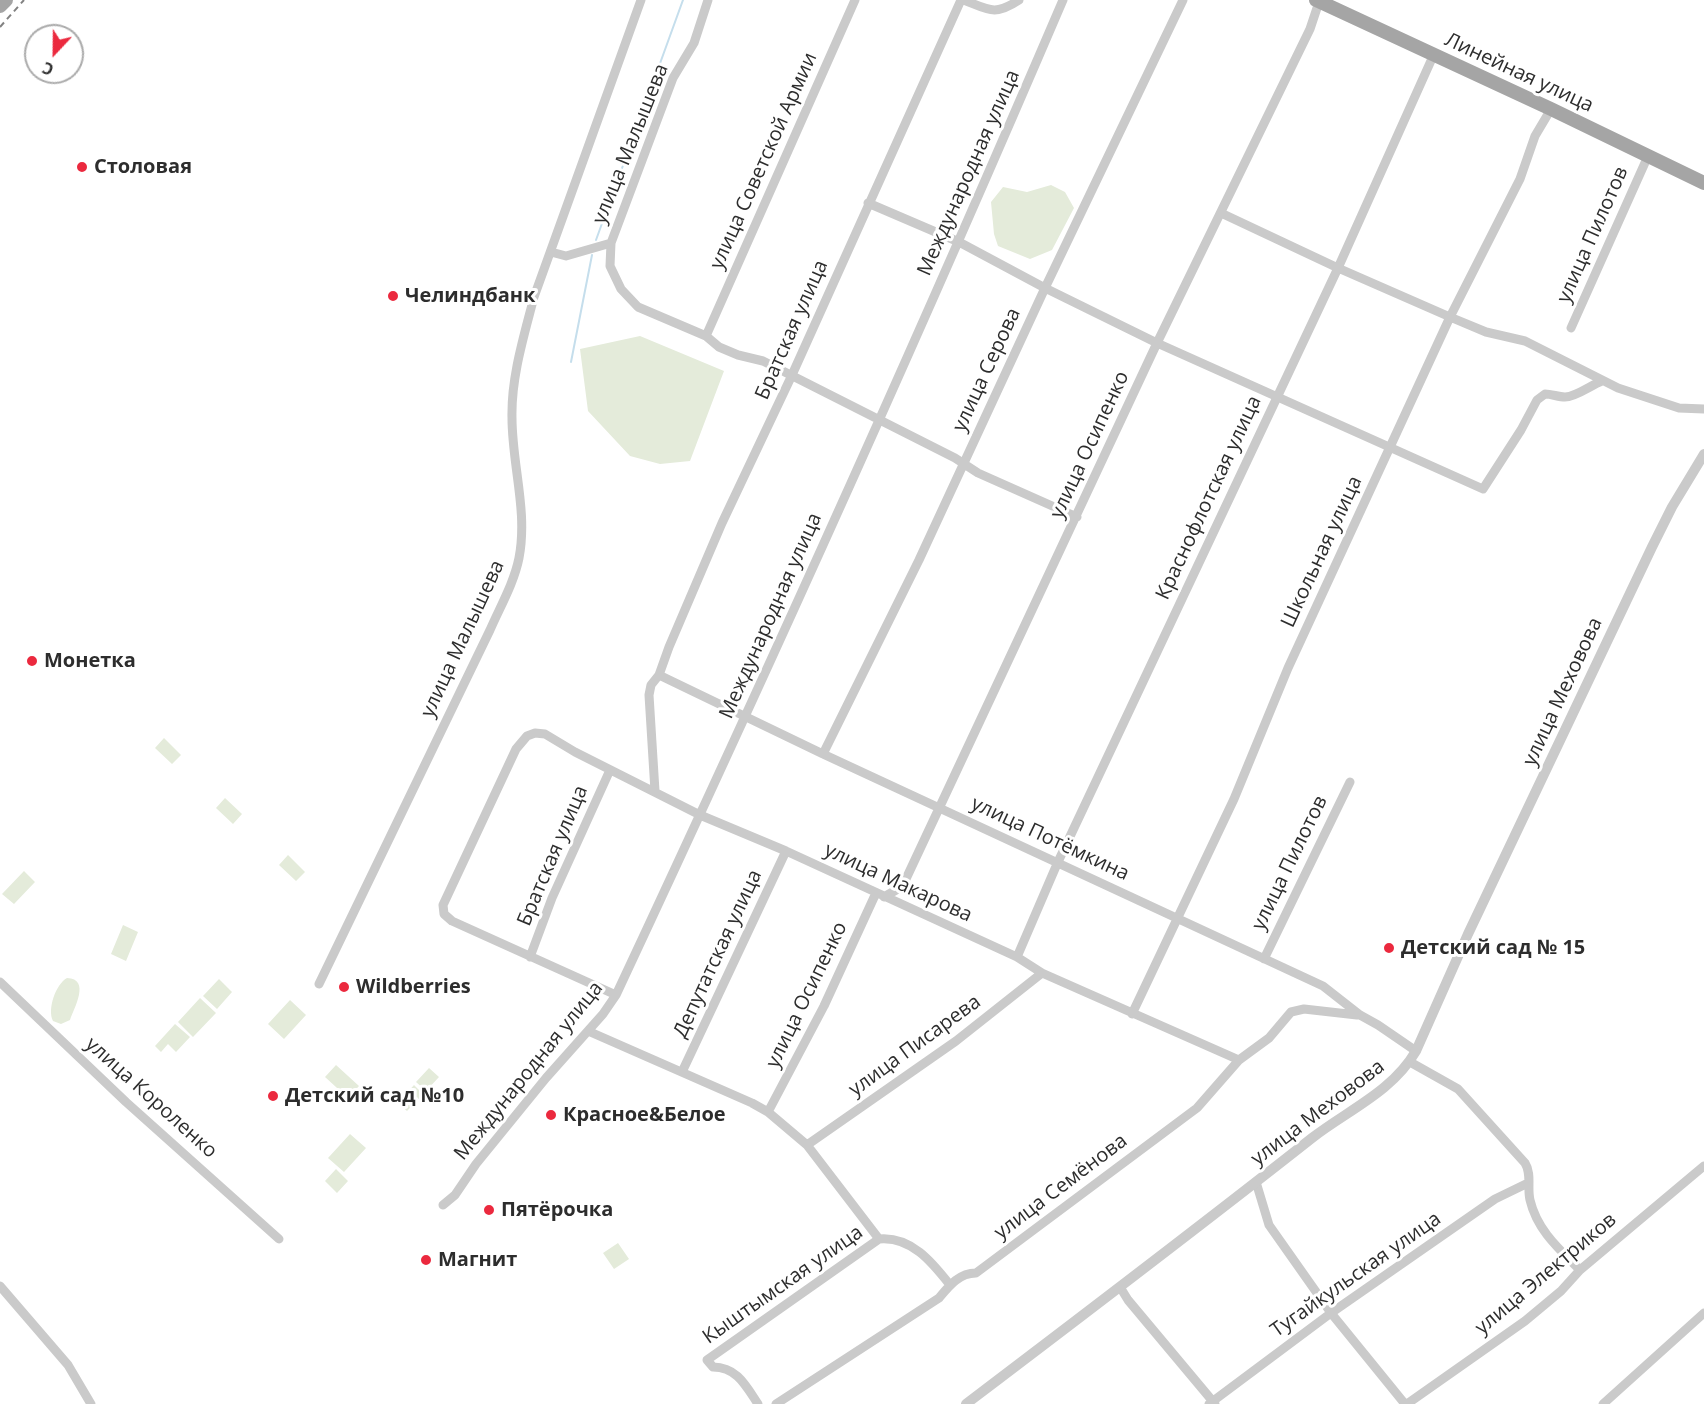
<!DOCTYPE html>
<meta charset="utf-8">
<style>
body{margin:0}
#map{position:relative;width:1704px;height:1404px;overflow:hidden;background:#fff;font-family:"Open Sans",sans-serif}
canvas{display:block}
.north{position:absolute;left:24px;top:24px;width:60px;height:60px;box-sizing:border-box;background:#fff;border:2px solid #ababab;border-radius:50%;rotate:202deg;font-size:16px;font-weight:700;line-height:24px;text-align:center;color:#2d2d2d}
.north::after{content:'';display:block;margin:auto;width:21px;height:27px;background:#eb293e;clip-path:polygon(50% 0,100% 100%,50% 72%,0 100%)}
</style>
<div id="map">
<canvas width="1704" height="1404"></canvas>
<div class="north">С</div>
</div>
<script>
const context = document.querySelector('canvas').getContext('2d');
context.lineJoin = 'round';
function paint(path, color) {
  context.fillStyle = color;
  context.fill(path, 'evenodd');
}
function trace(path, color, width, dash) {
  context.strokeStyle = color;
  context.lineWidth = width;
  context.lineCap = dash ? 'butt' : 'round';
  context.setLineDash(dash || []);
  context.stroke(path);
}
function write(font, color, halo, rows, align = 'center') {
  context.font = font + ' "Open Sans",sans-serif';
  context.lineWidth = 6;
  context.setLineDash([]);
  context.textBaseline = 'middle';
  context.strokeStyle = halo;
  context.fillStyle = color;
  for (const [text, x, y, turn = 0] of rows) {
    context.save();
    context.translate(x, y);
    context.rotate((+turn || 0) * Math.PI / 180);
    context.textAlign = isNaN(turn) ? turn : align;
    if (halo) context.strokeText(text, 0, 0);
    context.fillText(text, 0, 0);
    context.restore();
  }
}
paint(new Path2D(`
 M1051,185L1065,192L1074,208L1052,250L1030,259L998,246L994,234L991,202L1003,187L1027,192Z
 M640,336L724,371L690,461L660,464L630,456L588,411L580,349Z
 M164,738L181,755L172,764L155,748Z
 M225,798L242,814L233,824L216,808Z
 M288,855L305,872L296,881L279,865Z
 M24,871L35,882L14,904L2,894Z
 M123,925L138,932L126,961L111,954Z
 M67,978C91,979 74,1008 70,1020L61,1024L53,1021C47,1009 56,984 67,978Z
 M219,979L232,992L217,1009L203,996Z
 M200,998L216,1013L193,1037L178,1022Z
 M290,1000L306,1015L284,1039L268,1024Z
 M175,1024L190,1037L176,1052L168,1044L161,1052L155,1046Z
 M336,1065L359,1086L348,1098L325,1077Z
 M429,1068L439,1077L426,1091L416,1082Z
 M414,1085L423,1094L407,1111L398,1103Z
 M350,1134L366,1148L344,1172L328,1158Z
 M336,1169L348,1181L337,1193L325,1181Z
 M618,1243L629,1259L614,1269L603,1253Z`), '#e4ebda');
trace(new Path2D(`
 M596,240L683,0
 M571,362L592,255`), '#c5deec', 2);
trace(new Path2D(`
 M964,0C989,10 995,16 1019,0
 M868,203L959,242L1045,288L1157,343L1483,489L1521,430L1537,400L1545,394C1552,394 1558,397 1565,397C1576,397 1591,385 1602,381
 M1221,213L1338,268L1450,317L1486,332L1525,341L1618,388L1679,408L1704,409
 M611,243L610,266L621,289L638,307L706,336L719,347L738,355L763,361L955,458L978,473L1077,517
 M551,252L566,256L611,243L673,78L694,43L708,0
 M1571,328L1648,156
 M706,336L855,0
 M659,675L823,754L1323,986L1360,1015L1378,1025L1416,1051
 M823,754L919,560L1045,288L1183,0
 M655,791L649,695L651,685L659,675L669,647L722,523L792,375L961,0
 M884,897L896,890L905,881L1157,343L1310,29L1319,2
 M530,957L552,898L610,770
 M1017,957L1057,864L1338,268L1434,54
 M1264,959L1350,782
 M0,982L126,1102L279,1239
 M319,984L490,630C500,607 514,583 519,558C528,511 512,465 512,418C511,377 524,336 534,297L641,0
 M616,995L452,921L444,914L443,905L516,749L527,736L535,733L545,734L575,752L700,815L786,851L1017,957L1042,973L1239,1060
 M1132,1014L1234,799L1288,668L1450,317L1520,179L1535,136L1551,109
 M588,1031L752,1103L768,1112L807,1145L879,1239
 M1410,1062L1458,1089L1525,1163C1532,1174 1527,1188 1530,1200C1537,1230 1559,1249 1580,1270
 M682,1072L786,851
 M768,1112L824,1006L876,893
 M807,1145L956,1041L1042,973
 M1256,1182L1269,1225L1331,1313L1405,1404
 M443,1205L455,1195L476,1164L546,1078L603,1014L616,995C770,666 920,334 1063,0
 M879,1239C911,1236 932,1262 950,1285
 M0,1286L68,1365L91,1404
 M1120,1287L1128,1300L1215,1404
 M758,1404C746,1386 737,1367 713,1367L707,1360L879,1239
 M776,1404L939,1298C949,1286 959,1273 976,1273L1197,1108L1239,1060L1269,1038L1291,1012L1304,1009L1357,1015
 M1209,1404L1331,1313L1495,1199L1528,1183
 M1407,1404L1525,1321L1561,1291L1580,1270L1704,1166
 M1603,1404L1704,1313`), '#cacaca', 9);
trace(new Path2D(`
 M966,1404C1082,1316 1198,1228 1312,1138C1348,1110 1392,1092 1416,1051L1468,934L1652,547L1672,507L1704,454`), '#cacaca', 10);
trace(new Path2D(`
 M1316,0L1551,109L1704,183
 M0,6L6,0`), '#a5a5a5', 14);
trace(new Path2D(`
 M0,27L24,0`), '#828282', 2, [6, 4.5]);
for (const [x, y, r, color] of [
 [82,167,6,"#eb293e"],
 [393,296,6,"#eb293e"],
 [32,661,6,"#eb293e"],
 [1389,948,6,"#eb293e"],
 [344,987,6,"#eb293e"],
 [273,1096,6,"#eb293e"],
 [551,1115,6,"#eb293e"],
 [489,1210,6,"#eb293e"],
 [426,1260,6,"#eb293e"]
]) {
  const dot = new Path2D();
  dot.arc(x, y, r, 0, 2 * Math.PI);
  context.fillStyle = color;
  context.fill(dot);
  trace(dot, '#fff', 2);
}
write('20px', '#2d2d2d', '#fff', [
 ["Линейная улица",1519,73,25],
 ["улица Малышева",631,144,-68],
 ["улица Советской Армии",764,161,-66],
 ["Международная улица",969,173,-66],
 ["улица Пилотов",1593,235,-66],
 ["Братская улица",792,330,-66],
 ["улица Серова",987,370,-65],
 ["улица Осипенко",1090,445,-65],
 ["Краснофлотская улица",1209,498,-65],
 ["Школьная улица",1322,552,-65],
 ["Международная улица",771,616,-66],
 ["улица Малышева",463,639,-65],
 ["улица Меховова",1563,692,-65],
 ["улица Потёмкина",1050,839,25],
 ["Братская улица",553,856,-67],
 ["улица Пилотов",1290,863,-64],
 ["улица Макарова",898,883,25],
 ["Депутатская улица",718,954,-65],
 ["улица Осипенко",807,995,-64],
 ["улица Писарева",915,1046,-36],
 ["Международная улица",529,1071,-51],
 ["улица Короленко",151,1098,42],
 ["улица Меховова",1318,1113,-37],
 ["улица Семёнова",1061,1187,-37],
 ["улица Электриков",1546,1274,-40],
 ["Тугайкульская улица",1356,1275,-35],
 ["Кыштымская улица",783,1285,-35]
]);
write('bold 20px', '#2d2d2d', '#fff', [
 ["Столовая",94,167],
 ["Челиндбанк",405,296],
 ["Монетка",44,661],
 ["Детский сад № 15",1401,948],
 ["Wildberries",356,987],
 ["Детский сад №10",285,1096],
 ["Красное&Белое",563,1115],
 ["Пятёрочка",501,1210],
 ["Магнит",438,1260]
], 'left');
</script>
